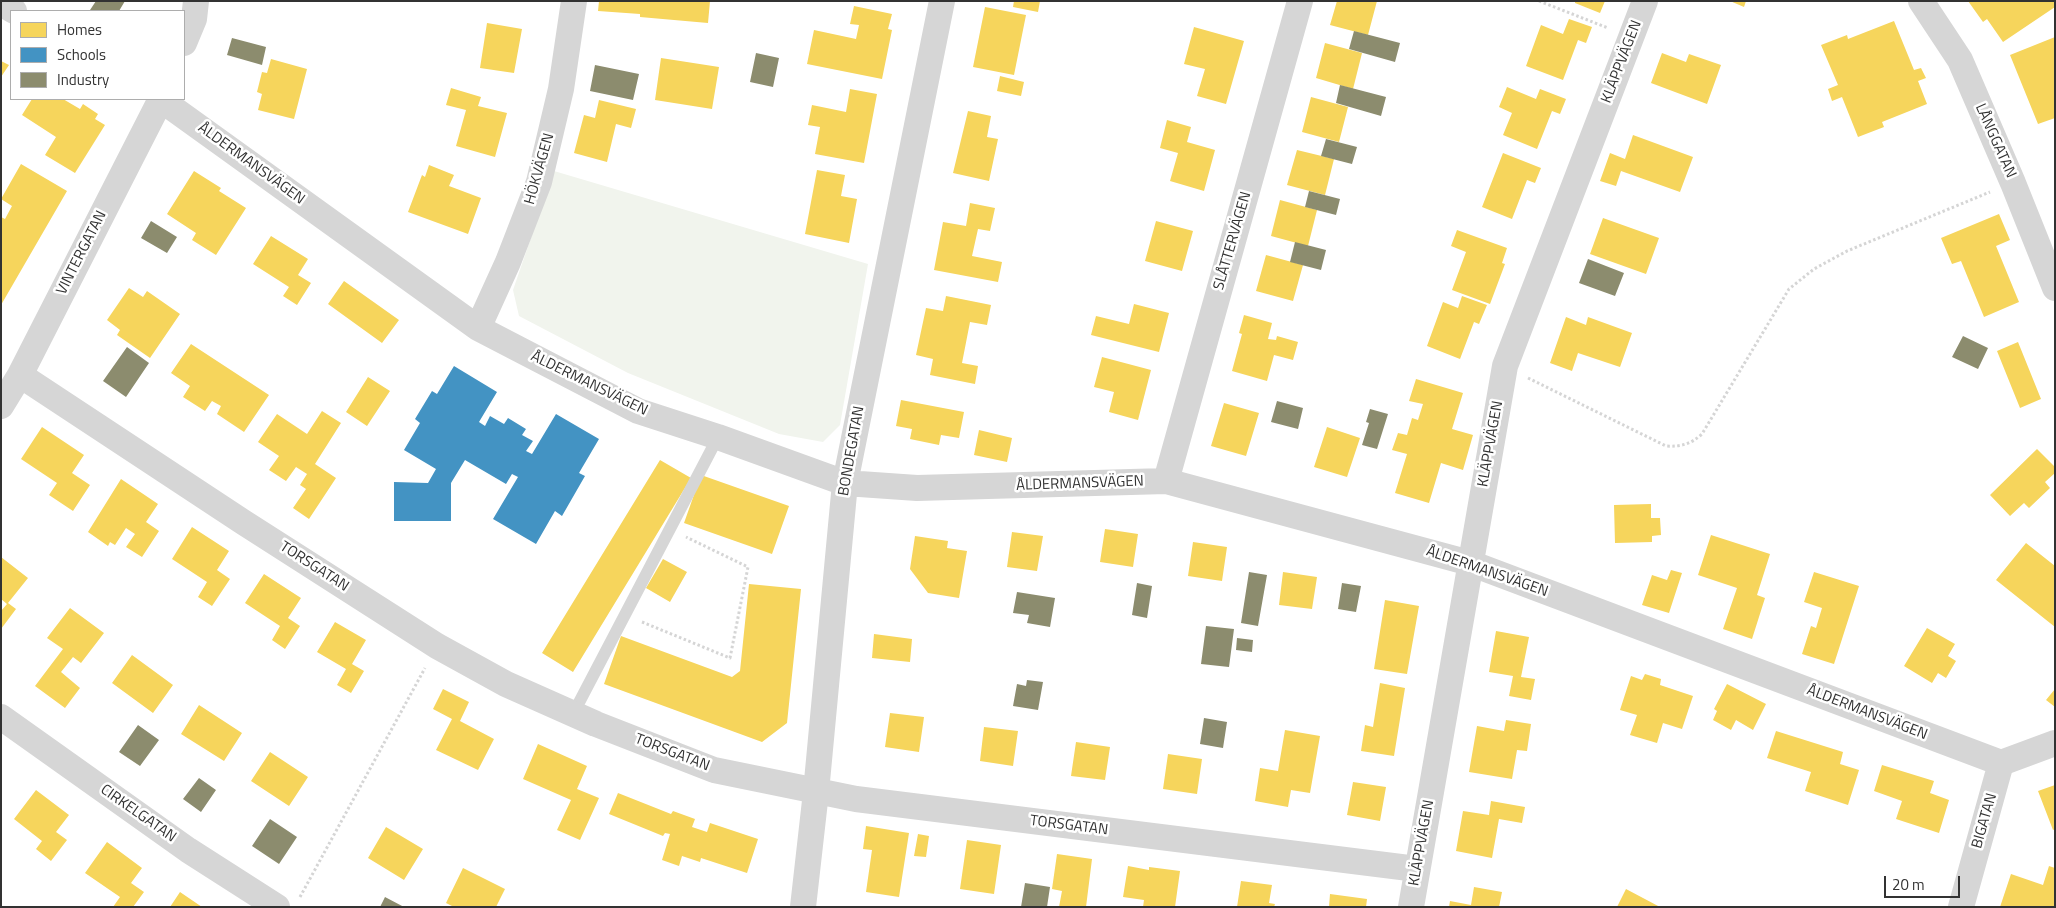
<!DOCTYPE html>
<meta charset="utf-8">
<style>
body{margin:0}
#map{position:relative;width:2056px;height:908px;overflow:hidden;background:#fff;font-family:"Titillium Web",sans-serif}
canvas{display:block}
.frame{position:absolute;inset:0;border:2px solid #323232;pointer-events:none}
.legend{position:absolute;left:10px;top:10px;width:175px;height:90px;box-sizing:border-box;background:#fff;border:1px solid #adadad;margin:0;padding:6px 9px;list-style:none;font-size:15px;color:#323232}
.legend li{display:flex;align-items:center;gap:10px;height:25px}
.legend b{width:25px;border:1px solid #adadad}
.scale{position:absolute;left:1884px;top:876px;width:76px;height:22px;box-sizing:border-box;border:2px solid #323232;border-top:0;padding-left:6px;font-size:15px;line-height:18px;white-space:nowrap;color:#323232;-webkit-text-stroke:4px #fff;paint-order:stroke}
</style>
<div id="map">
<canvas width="2056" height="908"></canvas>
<div class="frame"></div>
<ul class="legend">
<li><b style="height:14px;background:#f6d55c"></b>Homes</li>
<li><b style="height:14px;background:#4393c3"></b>Schools</li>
<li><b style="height:14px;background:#8c8c6e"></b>Industry</li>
</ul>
<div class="scale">20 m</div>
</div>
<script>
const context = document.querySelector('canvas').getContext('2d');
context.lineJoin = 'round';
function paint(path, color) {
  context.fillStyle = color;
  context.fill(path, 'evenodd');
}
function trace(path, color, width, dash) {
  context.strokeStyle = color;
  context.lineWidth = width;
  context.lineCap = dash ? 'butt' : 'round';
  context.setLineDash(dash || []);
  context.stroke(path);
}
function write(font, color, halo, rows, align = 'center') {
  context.font = font + ' "Titillium Web",sans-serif';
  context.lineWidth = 5;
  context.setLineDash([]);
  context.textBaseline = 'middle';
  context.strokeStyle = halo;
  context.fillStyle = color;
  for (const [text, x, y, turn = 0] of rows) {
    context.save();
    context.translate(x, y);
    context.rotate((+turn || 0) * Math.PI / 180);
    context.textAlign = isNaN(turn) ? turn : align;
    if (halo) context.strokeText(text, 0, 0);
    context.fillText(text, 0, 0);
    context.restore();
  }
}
paint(new Path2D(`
 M554,171L868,264L840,425L823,442L779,434L628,373L519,316L513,290Z`), '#f1f4ed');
paint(new Path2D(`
 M599,1H710L708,23L640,17V14L598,11Z
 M1014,1H1040L1038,12L1013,7Z
 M1337,1H1377L1368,35L1330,25Z
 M1575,1H1605L1600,13L1575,3Z
 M1730,1H1746L1744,7Z
 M1968,1H2055V7L2003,42L1987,19L1983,22Z
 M854,6L892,14L888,29L892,30L882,79L807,64L814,30L856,39L859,25L850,24Z
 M985,7L1026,15L1014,75L973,67Z
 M1569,19L1592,27L1586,43L1578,40L1563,80L1526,66L1541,25L1563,34Z
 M1894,21L1914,70L1921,68L1926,78L1918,81L1927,104L1882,122L1884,127L1858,137L1842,97L1832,101L1828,89L1838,85L1821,45L1847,35L1848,39Z
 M487,23L522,29L514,73L480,68Z
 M1194,27L1244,41L1226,104L1197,96L1205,69L1184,64Z
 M2055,37V118L2038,124L2010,55Z
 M1325,43L1362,53L1353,89L1316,78Z
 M1662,53L1686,62L1689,54L1721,65L1707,104L1651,83Z
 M661,58L719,67L712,109L655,100Z
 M271,59L307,69L294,119L258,110L262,94L257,92L262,72L267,73Z
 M1,61L9,65L1,77Z
 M1000,76L1024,82L1021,96L997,91Z
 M1507,87L1536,99L1540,89L1566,99L1560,114L1552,111L1537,149L1503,135L1512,113L1499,107Z
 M451,88L481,97L478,106L507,113L495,157L456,146L466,110L446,105Z
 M850,89L877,94L864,163L815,154L820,127L808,125L812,105L846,112Z
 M1311,97L1348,107L1339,142L1302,132Z
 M32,99H63L80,109L83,104L98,114L95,119L105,125L75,173L45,155L56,137L22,115Z
 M599,100L636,109L631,128L616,124L607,162L574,153L584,115L595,118Z
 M968,111L991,116L987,137L998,139L989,181L953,173Z
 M1167,120L1191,127L1187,142L1215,150L1204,191L1170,181L1178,153L1160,148Z
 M1633,135L1693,157L1680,192L1621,171L1616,186L1600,181L1610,153L1625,159Z
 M1297,150L1334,159L1325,195L1287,185Z
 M1503,153L1541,168L1535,183L1527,180L1512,219L1482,207Z
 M21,164L67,191L1,305V217L5,219L12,206L1,199Z
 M429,165L454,175L449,186L481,198L468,234L408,212L422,175L425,177Z
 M817,170L845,175L841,196L857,199L849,243L805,234Z
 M194,171L221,188L219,191L246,208L216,255L192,240L196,233L167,214Z
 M1280,200L1317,210L1308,246L1271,236Z
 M970,203L995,208L990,231L978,229L972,256L1002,262L998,282L934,270L943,222L966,226Z
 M1999,214L2010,240L1996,246L2019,302L1984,317L1961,261L1952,264L1941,238Z
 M1603,218L1659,238L1646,274L1590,254Z
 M1156,221L1193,231L1182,271L1145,261Z
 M1457,230L1507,248L1502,263L1505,264L1490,304L1452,290L1466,252L1451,246Z
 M271,236L308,259L298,275L311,283L297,305L283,296L289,287L253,264Z
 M1266,255L1303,265L1293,301L1256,291Z
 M344,281L399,320L382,343L328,304Z
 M129,288L143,297L147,291L180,314L150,358L117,335L120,330L107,320Z
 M946,296L991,305L987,325L970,322L962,363L978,366L975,384L930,375L933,359L916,355L926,308L943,311Z
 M1462,296L1487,305L1479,324L1474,322L1460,359L1427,346L1443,302L1458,308Z
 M1134,304L1169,313L1159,352L1091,335L1096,316L1129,324Z
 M1244,315L1272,323L1268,339L1276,340L1277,336L1298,342L1293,360L1274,355L1267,381L1232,371L1242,334L1239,333Z
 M1566,317L1586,325L1588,317L1632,333L1620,367L1578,353L1572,371L1550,363Z
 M2018,342L2041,399L2020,408L1997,351Z
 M191,344L269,395L244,432L217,414L221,406L212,401L205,411L183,397L190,386L171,373Z
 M1102,357L1151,370L1138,420L1109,412L1114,392L1094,387Z
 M368,377L390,391L367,426L346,412Z
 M1416,379L1463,393L1452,429L1473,435L1463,470L1441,463L1429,503L1395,493L1407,454L1392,450L1398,433L1407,435L1412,418L1418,420L1423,404L1409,401Z
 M901,400L964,412L959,438L941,435L939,445L910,439L912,429L896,426Z
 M1224,403L1259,413L1246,456L1211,446Z
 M322,411L341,423L315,464L336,478L309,519L293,508L306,489L300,485L307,474L296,467L286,481L269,470L279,456L258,442L277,414L307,434Z
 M42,427L84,455L72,473L90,485L73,511L49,495L57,483L21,459Z
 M1327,427L1360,438L1347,477L1314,467Z
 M979,430L1012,438L1007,462L974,455Z
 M2037,449L2055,467V473L2045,482L2050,488L2029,508L2024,503L2010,516L1990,495Z
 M660,460L691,478L573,672L542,653Z
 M701,475L789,506L772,554L684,523Z
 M121,479L158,504L146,522L159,531L142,557L126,547L135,534L126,528L115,545L110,542L108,546L88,532Z
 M1651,504V518H1660L1661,535L1652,536V542L1615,543L1614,505Z
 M192,527L229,551L217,570L230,579L212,606L198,597L207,582L172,559Z
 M1105,529L1138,534L1133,567L1100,562Z
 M1012,532L1043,536L1037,571L1007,567Z
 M1711,535L1770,554L1757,595L1765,598L1752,639L1723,629L1737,588L1698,575Z
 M915,536L948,541L947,548L967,551L959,598L928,593L910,569Z
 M1193,542L1227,547L1222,581L1188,576Z
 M2026,543L2055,566V627L1996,580Z
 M1,557L28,578L8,603L16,609L1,629V611L7,604L1,599Z
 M663,559L687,572L670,602L646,588Z
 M1671,570L1682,573L1669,613L1642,605L1652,575L1667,580Z
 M1283,572L1317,577L1312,609L1279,605Z
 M1814,572L1859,586L1834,664L1802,654L1811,626L1816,628L1822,608L1804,602Z
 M264,574L301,598L288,618L300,626L285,649L272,640L280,626L245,603Z
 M749,584L801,589L787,723L762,742L604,684L621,636L732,677L740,671Z
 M1385,600L1419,606L1407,674L1374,669Z
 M70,608L104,633L81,663L73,657L61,672L80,688L65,708L35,686L63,649L47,638Z
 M335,622L366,640L352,664L364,671L351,693L337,685L346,669L317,652Z
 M1927,628L1955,644L1948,656L1956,661L1946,678L1938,673L1932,683L1904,666Z
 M1496,631L1529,637L1521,677L1535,679L1531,700L1509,696L1513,676L1489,672Z
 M874,634L912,639L910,662L872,658Z
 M132,655L173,685L153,713L112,683Z
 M1645,674L1661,679L1660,685L1693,696L1682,729L1663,723L1657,743L1630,735L1637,715L1620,710L1631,676L1642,680Z
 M1380,683L1405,688L1394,756L1361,751L1365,725L1373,727Z
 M1727,684L1766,704L1753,730L1736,720L1731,730L1713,720L1717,711L1714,709Z
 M443,689L469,702L460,721L494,739L478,770L436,750L452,719L433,709Z
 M2055,689V707L2046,700Z
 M199,705L242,733L224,761L181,734Z
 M890,713L924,717L919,752L885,747Z
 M1506,720L1531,724L1527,751L1517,750L1512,779L1469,772L1477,726L1504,731Z
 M984,727L1018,731L1013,766L980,761Z
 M1285,730L1320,736L1310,793L1291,790L1288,807L1255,801L1260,768L1278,771Z
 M1776,731L1843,752L1840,764L1859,770L1848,805L1805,791L1811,772L1767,758Z
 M1076,742L1110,747L1105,780L1071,776Z
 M538,744L587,766L577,789L599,798L580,840L557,830L571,800L523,779Z
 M270,752L308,777L289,806L251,781Z
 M1168,754L1202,759L1197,794L1163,789Z
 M1882,765L1934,781L1930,793L1949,800L1939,833L1896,819L1902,801L1874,791Z
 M1353,782L1386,787L1380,821L1347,815Z
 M2055,785V829L2053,830L2038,791Z
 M36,790L69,815L56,832L67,840L51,861L36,849L42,841L14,819Z
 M618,793L671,814L673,811L695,819L692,827L707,832L710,823L758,839L747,873L701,858L700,862L682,856L679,866L662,860L670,834L665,833L663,836L609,814Z
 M1491,801L1525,807L1522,823L1499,819L1492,858L1456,851L1463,811L1489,815Z
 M866,826L909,833L899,897L866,892L872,850L863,849Z
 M386,827L423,849L404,880L368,858Z
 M918,834L929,836L926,857L914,856Z
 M967,840L1001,845L994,894L960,889Z
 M107,842L142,868L131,883L144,892L133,907H113L120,897L85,873Z
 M1057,854L1092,859L1086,907H1059L1062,891L1052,889Z
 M1128,866L1149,870V867L1180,871L1175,907H1143L1144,900L1123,897Z
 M2049,866L2055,868V907H2000L2011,874L2043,885Z
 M463,868L505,889L496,907H454L446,903Z
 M1241,881L1272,885L1269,903L1275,904L1274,907H1237Z
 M1474,887L1502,892L1499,907H1449L1450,901L1471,905Z
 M1626,889L1660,907H1617Z
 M180,892L202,907H170Z
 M1330,894L1367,899L1366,907H1329Z`), '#f6d55c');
paint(new Path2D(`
 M454,366L497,392L479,422L485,426L490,416L504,424L508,418L526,429L522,435L533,441L526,451L532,454L556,414L599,439L579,473L585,476L562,516L555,511L536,544L493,519L518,477L512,474L506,484L465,460L451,483V521H394V482L428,483L436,469L404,450L420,423L415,419L432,391L437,394Z`), '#4393c3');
paint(new Path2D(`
 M96,1H125L119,11H93L90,10Z
 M1354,31L1400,43L1395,62L1349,49Z
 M232,38L266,47L262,65L227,55Z
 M756,53L779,58L773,87L750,82Z
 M595,65L639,74L633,100L590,91Z
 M1340,85L1386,97L1381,116L1336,103Z
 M1326,139L1357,147L1352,164L1321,156Z
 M1309,191L1340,199L1336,215L1305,207Z
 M151,221L177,237L167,253L141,238Z
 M1295,242L1326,250L1321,270L1290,262Z
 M1588,259L1624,273L1615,296L1579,283Z
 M1963,336L1988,348L1978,369L1952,357Z
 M127,347L149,363L126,397L103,381Z
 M1277,401L1303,408L1298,429L1271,422Z
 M1370,409L1388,414L1377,449L1362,445L1369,423L1366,422Z
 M1249,572L1267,575L1258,626L1241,623Z
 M1137,583L1152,586L1147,618L1132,615Z
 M1342,583L1361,586L1356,612L1338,609Z
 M1017,592L1055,598L1050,627L1027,623L1029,615L1013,613Z
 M1206,626L1234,629L1229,667L1201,664Z
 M1237,638L1253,640L1252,652L1236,650Z
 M1027,680L1043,682L1038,710L1013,706L1017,684L1026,686Z
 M1204,718L1227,722L1223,748L1200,744Z
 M138,725L159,740L140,766L119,752Z
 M199,778L216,790L201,812L183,799Z
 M270,819L297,837L279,864L252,846Z
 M1025,883L1050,887L1047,907H1021Z
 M385,897L404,907H380Z`), '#8c8c6e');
trace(new Path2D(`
 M1539,1L1608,28
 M1528,378L1666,446C1681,447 1691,444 1702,434L1789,289L1814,269L1847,251L1990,192
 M642,622L730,658L748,567L686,537
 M300,897L425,668`), '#d5d5d5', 3, [2.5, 2.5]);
trace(new Path2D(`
 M573,714L718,437`), '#d6d6d6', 12);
trace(new Path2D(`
 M1921,1L1960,60L2013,183L2055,288
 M1,3L14,11
 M184,43L194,19L196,1
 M160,99L478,328L638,411L718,437L845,483L917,488L1166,481L1470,563L2001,763L2055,743
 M478,328L508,262L539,182L561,89L574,1
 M20,375L243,522L437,646L506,684L596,724L714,770L856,799L1417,869
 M1,406L20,375L161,99
 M1166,481L1300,1
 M1,717L188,850L277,907
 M803,907L816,792L845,483L942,1
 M1411,907L1505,366L1645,1
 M1961,907L2001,763`), '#d6d6d6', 26);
write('15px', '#323232', '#fff', [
 ["KLÄPPVÄGEN",1622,62,-69],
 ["LÅNGGATAN",1995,141,66],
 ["ÅLDERMANSVÄGEN",251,164,36],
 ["HÖKVÄGEN",540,169,-74],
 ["SLÅTTERVÄGEN",1233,241,-74],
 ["VINTERGATAN",82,253,-63],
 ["ÅLDERMANSVÄGEN",589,384,26],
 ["KLÄPPVÄGEN",1491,444,-80],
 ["BONDEGATAN",852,451,-80],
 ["ÅLDERMANSVÄGEN",1080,484,-2],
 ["TORSGATAN",314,567,33],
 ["ÅLDERMANSVÄGEN",1487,572,19],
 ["ÅLDERMANSVÄGEN",1867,713,21],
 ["TORSGATAN",672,753,21],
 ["CIRKELGATAN",138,814,35],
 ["BIGATAN",1985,821,-74],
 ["TORSGATAN",1069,826,7],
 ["KLÄPPVÄGEN",1422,843,-80]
]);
</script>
